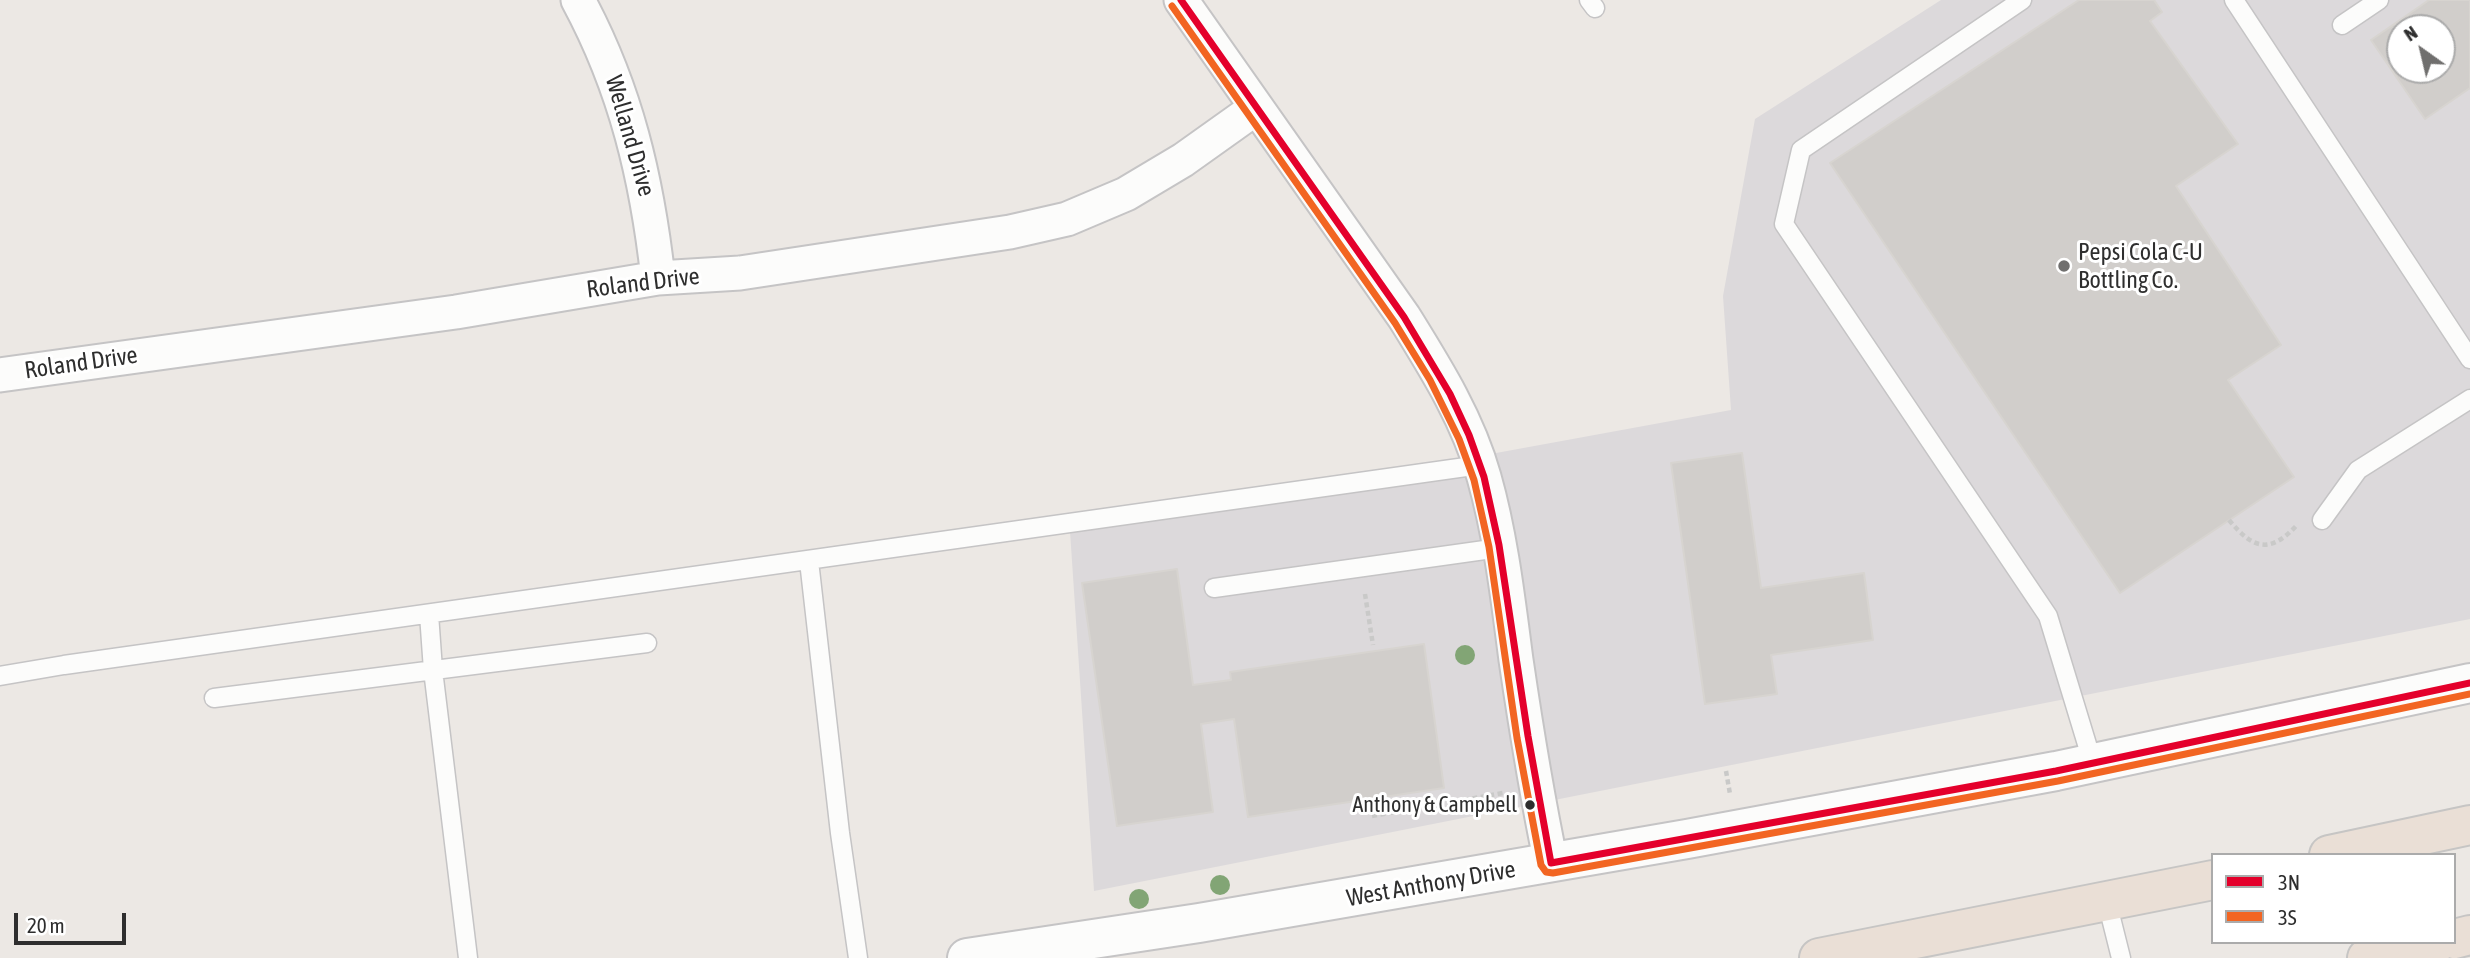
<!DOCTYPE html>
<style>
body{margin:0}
#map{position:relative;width:2470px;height:958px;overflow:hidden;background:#ece8e4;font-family:"Asap Condensed",sans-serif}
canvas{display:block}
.legend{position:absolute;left:2211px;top:853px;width:245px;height:91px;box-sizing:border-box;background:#fff;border:2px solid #ababab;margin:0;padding:9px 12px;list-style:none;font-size:21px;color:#2e2e2e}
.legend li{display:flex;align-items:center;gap:14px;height:35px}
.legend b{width:35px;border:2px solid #ababab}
.north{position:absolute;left:2386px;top:14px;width:70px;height:70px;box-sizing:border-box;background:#fff;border:2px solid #ababab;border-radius:50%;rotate:326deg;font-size:19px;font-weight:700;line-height:28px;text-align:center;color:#2e2e2e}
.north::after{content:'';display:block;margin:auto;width:24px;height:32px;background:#706f6e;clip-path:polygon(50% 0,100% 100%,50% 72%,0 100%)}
.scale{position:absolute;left:14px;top:913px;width:112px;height:32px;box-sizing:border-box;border:4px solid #2e2e2e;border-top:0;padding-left:9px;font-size:21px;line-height:24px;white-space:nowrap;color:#2e2e2e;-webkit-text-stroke:5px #fff;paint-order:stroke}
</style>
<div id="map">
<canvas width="2470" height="958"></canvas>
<ul class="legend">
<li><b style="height:9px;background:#e4002b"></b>3N</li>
<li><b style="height:9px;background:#f26522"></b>3S</li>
</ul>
<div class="north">N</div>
<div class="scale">20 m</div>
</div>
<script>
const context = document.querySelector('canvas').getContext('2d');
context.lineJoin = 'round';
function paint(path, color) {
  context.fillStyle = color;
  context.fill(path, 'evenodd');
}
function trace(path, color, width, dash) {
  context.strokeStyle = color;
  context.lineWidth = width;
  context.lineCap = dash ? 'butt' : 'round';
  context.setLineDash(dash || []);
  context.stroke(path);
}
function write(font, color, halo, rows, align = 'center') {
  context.font = font + ' "Asap Condensed",sans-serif';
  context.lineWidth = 6;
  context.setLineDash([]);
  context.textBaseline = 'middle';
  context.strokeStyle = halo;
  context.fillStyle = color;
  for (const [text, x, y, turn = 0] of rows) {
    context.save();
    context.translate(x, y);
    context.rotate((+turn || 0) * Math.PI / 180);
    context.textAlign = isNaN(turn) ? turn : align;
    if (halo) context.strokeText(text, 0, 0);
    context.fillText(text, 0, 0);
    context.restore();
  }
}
paint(new Path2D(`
 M1941,0H2470V619L1094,891L1070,531L1731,410L1723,296L1755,119ZM2400,28H2442V70H2400Z`), '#dcd9db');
const building = new Path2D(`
 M2079,0H2154L2162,12L2150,21L2238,144L2176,186L2281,345L2228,380L2294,477L2120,593L1830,163Z
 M2429,0H2470V88L2425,119L2371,40ZM2400,28H2442V70H2400Z
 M1742,453L1761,588L1864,573L1873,640L1771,655L1777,694L1705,704L1671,463Z
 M1177,569L1193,685L1231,680L1230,672L1424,644L1444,788L1248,817L1234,719L1201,724L1213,812L1117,826L1082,583Z`);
paint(building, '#d1cecb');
trace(building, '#d7d4d0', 2);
const lane = new Path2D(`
 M1589,0L1595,8
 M2022,0L1801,150L1784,224L2048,616L2093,764
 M2234,0L2470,359
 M2342,25L2379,0
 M2322,520L2358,470L2470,399
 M809,561L840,833L858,958
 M1214,588L1499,548
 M429,614L433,670L468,958
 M0,676L64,665L1480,465
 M214,698L647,643
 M2107,902L2121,958`);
const street = new Path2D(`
 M578,0C626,89 647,179 658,278
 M1181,0L1404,317C1435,367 1468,419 1484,477C1501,537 1508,599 1516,660C1526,728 1537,796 1551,863
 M0,375L456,312L658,278L740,273L1010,232L1067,219L1126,194L1183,160L1256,108`);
const secondary = new Path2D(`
 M967,958L1199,923L1687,839L2056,771L2470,683`);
const highway = new Path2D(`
 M2329,855L2470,825
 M2454,939L2470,935
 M1819,958L2213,880
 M2367,958L2438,942`);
trace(lane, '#c5c4c5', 21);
trace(street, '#c5c4c5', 37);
trace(secondary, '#c5c4c5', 42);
trace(highway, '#c6c5c4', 42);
trace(new Path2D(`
 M2229,520C2252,548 2269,555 2296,526
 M1365,594L1373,645
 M1726,771L1730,794
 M1372,816L1503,793`), '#c9c9c8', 4.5, [5, 3.5]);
trace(lane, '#fcfcfb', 18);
trace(street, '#fcfcfb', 33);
trace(secondary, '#fcfcfb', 38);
trace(highway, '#eadfd6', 38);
trace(new Path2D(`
 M1181,0L1404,317L1450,394L1469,435L1484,477L1499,545L1528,736L1551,863L2056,771L2470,683`), '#e4002b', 7);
trace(new Path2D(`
 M1172,6L1395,323L1430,380L1459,439L1474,480L1489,547L1517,738L1541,865L1546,872L1553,873L2058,781L2470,694`), '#f26522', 7);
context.fillStyle = '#82a575';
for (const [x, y] of [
 [1465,655],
 [1220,885],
 [1139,899]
]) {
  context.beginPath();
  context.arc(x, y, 10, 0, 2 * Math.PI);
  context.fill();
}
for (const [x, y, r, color] of [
 [2064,266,7,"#706f6e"],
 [1530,805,6,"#2e2e2e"]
]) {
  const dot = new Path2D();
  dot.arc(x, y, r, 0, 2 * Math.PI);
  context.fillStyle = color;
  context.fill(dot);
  trace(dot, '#fff', 2.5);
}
write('22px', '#2e2e2e', '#fff', [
 ["Anthony & Campbell",1517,805]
], 'right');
write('24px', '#2e2e2e', '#fff', [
 ["Welland Drive",630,136,74],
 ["Roland Drive",643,283,-7],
 ["Roland Drive",81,363,-8],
 ["West Anthony Drive",1431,884,-10]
]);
write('24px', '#2e2e2e', '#fff', [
 ["Pepsi Cola C-U",2078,252],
 ["Bottling Co.",2078,280]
], 'left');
</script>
